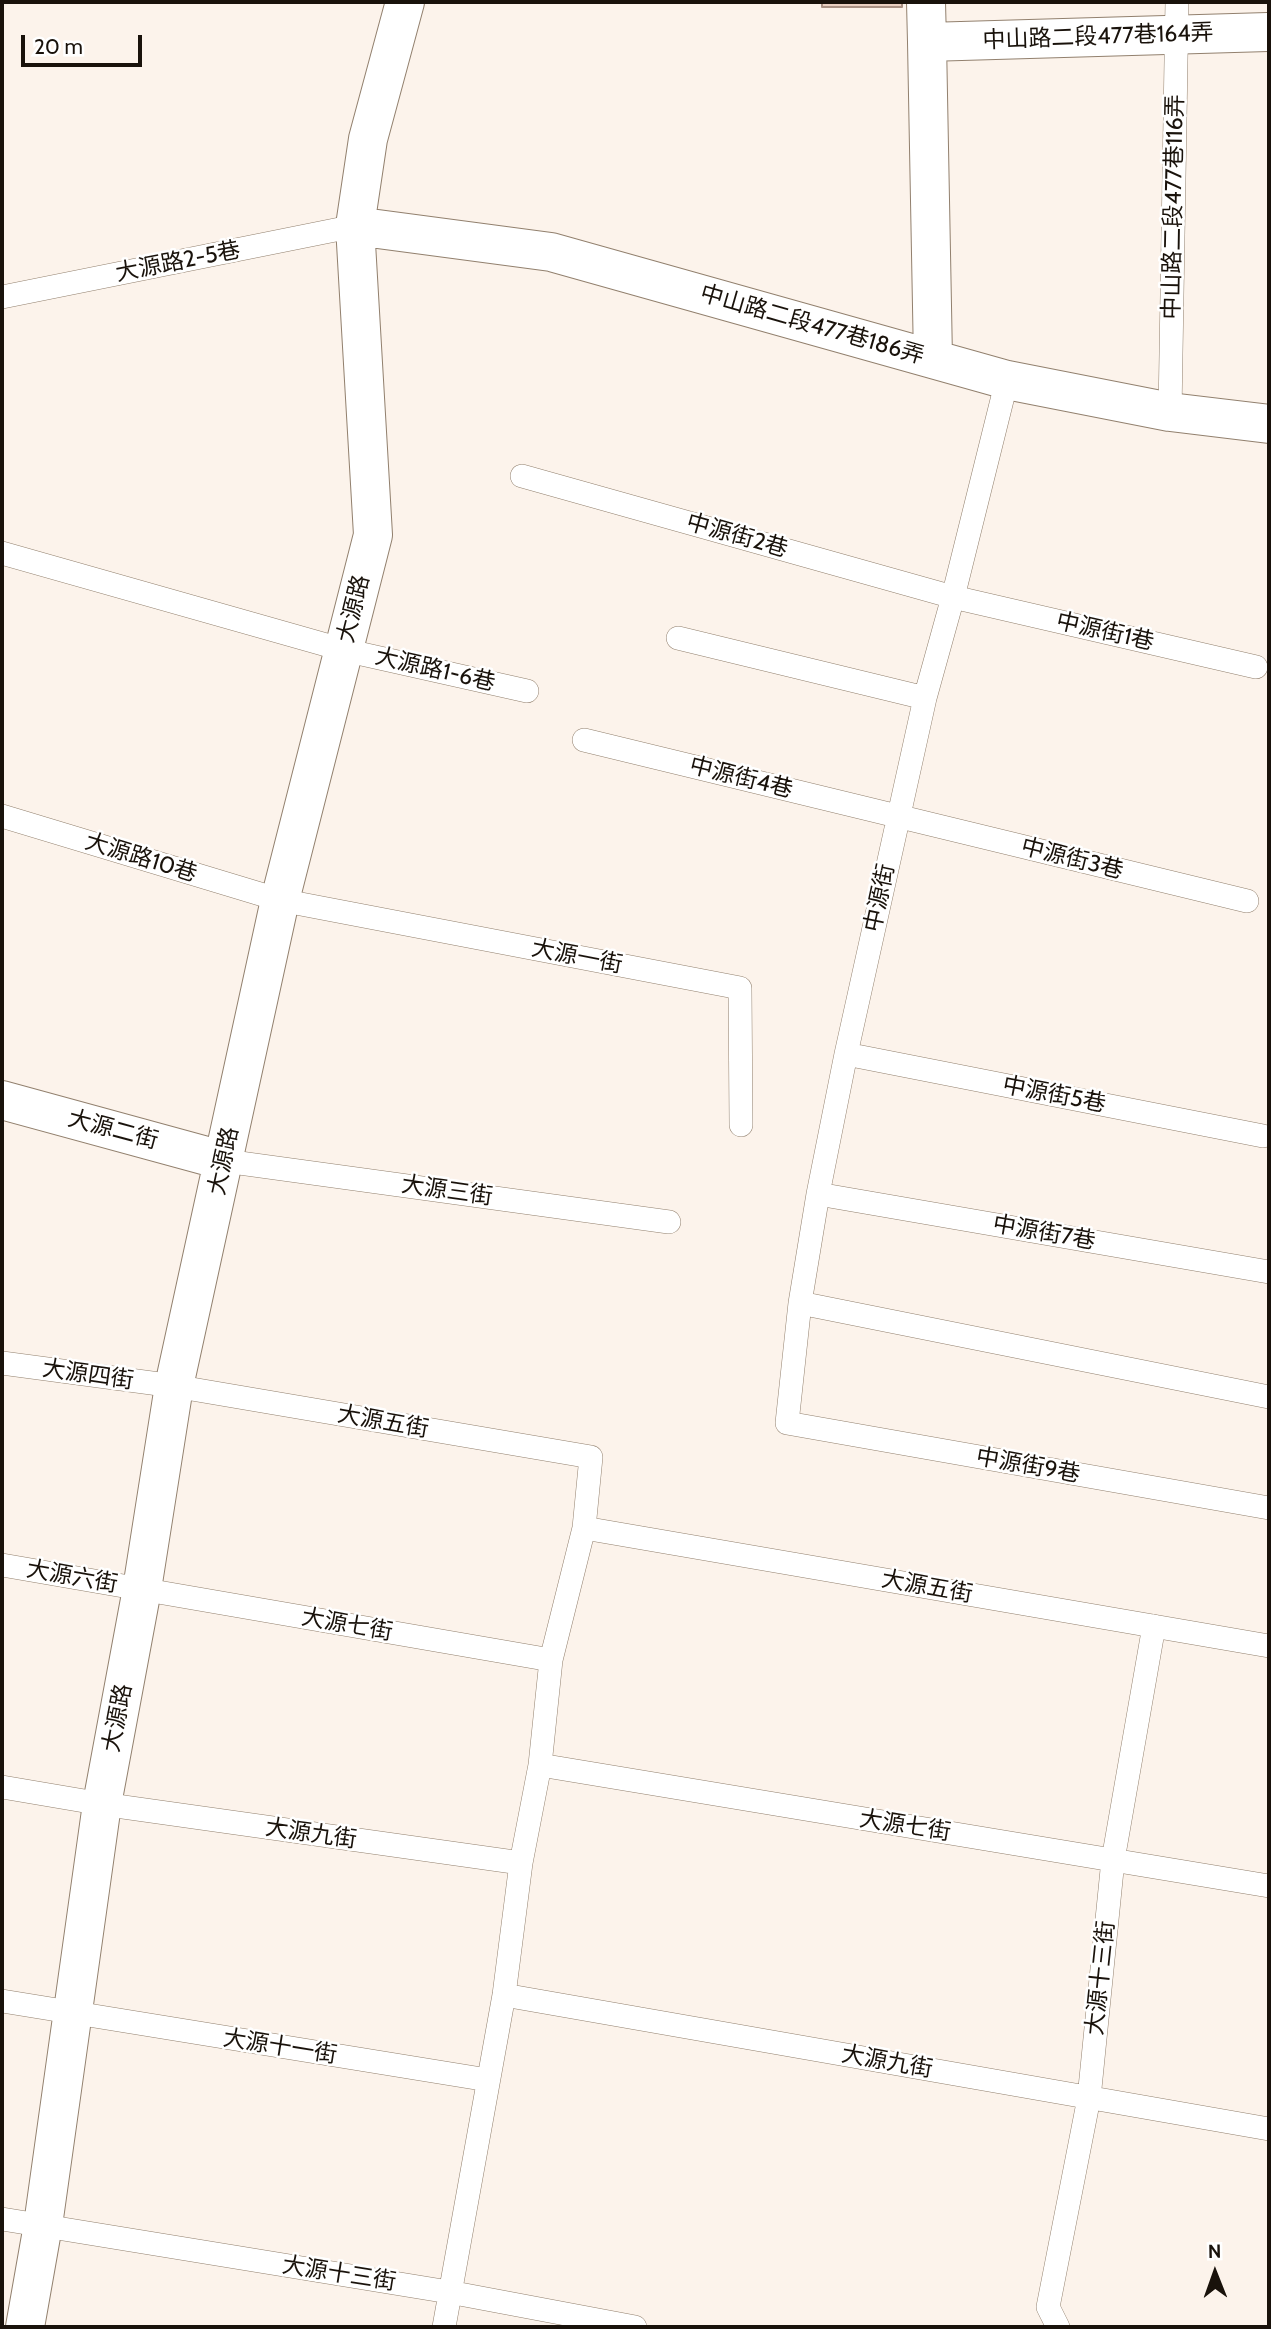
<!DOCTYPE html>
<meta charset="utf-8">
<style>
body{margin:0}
#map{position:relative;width:1271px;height:2329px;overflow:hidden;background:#fcf3eb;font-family:Cabin,sans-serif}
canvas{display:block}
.frame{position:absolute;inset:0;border:4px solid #19120b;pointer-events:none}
.north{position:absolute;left:1180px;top:2238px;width:70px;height:70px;-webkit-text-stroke:5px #fff;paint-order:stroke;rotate:359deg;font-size:19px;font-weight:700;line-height:28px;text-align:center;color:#19120b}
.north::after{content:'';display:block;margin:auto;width:24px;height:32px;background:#19120b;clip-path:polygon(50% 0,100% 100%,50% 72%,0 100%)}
.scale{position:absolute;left:21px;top:35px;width:121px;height:32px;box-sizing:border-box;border:4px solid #19120b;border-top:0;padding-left:9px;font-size:21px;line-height:24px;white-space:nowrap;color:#19120b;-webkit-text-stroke:5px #fff;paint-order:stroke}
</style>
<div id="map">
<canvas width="1271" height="2329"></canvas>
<div class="frame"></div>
<div class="north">N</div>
<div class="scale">20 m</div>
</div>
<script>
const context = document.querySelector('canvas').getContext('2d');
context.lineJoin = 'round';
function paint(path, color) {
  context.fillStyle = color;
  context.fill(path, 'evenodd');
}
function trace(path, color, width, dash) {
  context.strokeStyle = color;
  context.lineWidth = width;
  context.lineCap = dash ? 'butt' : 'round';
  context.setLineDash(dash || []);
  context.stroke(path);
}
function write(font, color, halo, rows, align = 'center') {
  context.font = font + ' Cabin,"Noto Sans TC",sans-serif';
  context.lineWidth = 5;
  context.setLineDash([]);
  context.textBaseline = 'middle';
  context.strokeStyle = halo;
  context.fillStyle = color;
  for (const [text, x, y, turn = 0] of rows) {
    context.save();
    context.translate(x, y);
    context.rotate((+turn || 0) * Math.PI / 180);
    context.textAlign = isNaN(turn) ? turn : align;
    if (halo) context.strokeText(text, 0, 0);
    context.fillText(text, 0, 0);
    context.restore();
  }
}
const building = new Path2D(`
 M822,2H902V7H822Z`);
paint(building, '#ead0c2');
trace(building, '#a99184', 2);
const lane = new Path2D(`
 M2,297L355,226
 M1007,380L953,597L925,698L846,1054L818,1194L800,1303L787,1423L1269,1508
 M1170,412L1177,2
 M522,476L953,597L1256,667
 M2,553L344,650L527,691
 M678,638L925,698
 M584,740L1247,901
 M2,816L280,900L740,988L741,1125
 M846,1054L1263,1136
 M225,1161L669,1222
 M818,1194L1269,1272
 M800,1303L1269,1397
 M2,1363L174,1386L591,1457L584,1528L551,1660L540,1765L521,1863L504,1995L444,2327
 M584,1528L1269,1646
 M2,1565L551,1660
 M540,1765L1269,1886
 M2,1787L102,1804L521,1863
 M504,1995L1269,2129
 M2,2001L488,2080
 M2,2219L449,2292L635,2327
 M1058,2327L1048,2307L1089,2098L1113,1860L1154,1626`);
const street = new Path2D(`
 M926,2L927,42L1268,32
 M927,42L933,359
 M355,226L551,252L1007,380L1170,412L1269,424
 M2,1100L225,1161
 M25,2327L43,2225L102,1804L142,1589L174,1386L280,900L373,535L355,226L368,139L405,2`);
trace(lane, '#92806e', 24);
trace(street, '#92806e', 40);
trace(lane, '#fff', 23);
trace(street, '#fff', 38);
write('23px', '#19120b', '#fff', [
 ["中山路二段477巷164弄",1098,37,-2],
 ["中山路二段477巷116弄",1174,207,-89],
 ["大源路2-5巷",178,262,-11],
 ["中山路二段477巷186弄",812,325,16],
 ["中源街2巷",737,536,16],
 ["大源路",354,609,-76],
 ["中源街1巷",1105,632,13],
 ["大源路1-6巷",435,670,13],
 ["中源街4巷",741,778,14],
 ["大源路10巷",141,858,17],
 ["中源街3巷",1072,859,14],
 ["中源街",880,898,-78],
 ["大源一街",577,957,11],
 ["中源街5巷",1054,1095,11],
 ["大源二街",113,1130,15],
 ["大源路",224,1161,-78],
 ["大源三街",447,1191,8],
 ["中源街7巷",1044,1233,10],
 ["大源四街",88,1375,8],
 ["大源五街",383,1422,10],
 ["中源街9巷",1028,1466,10],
 ["大源六街",72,1577,10],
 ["大源五街",927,1587,10],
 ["大源七街",347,1625,10],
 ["大源路",118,1718,-79],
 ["大源七街",905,1826,9],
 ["大源九街",311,1834,8],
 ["大源十三街",1101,1978,-84],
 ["大源十一街",280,2047,9],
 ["大源九街",887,2062,10],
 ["大源十三街",339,2274,9]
]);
</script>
